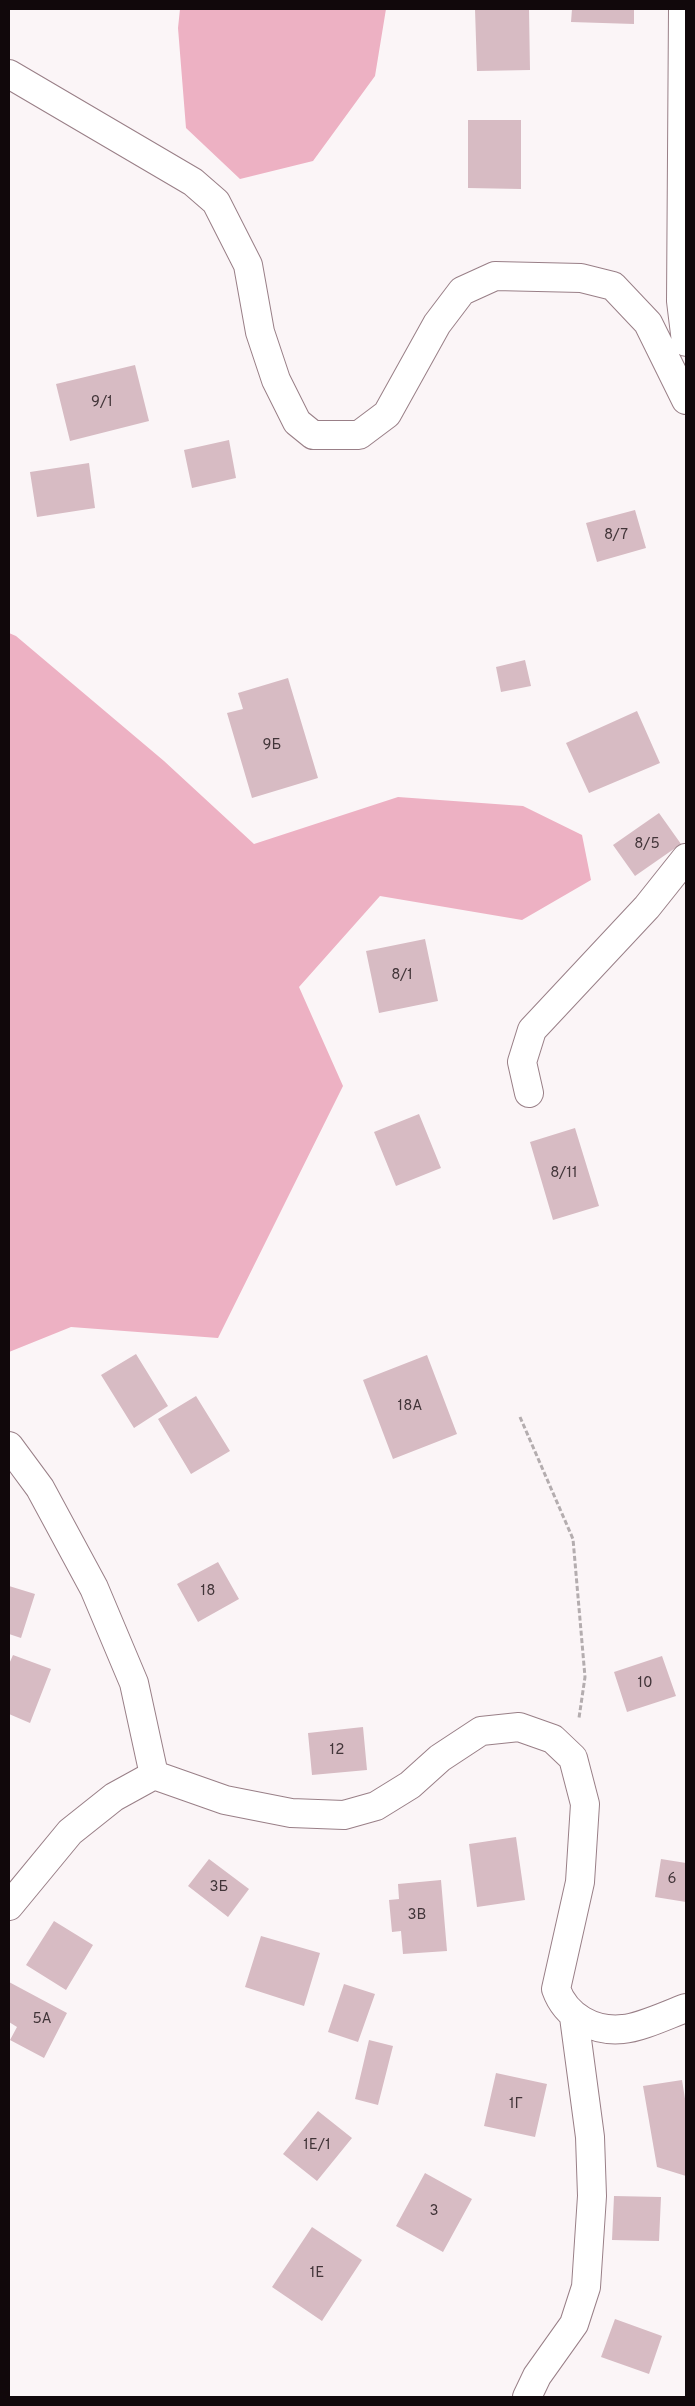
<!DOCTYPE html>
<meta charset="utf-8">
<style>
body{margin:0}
#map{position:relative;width:695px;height:2406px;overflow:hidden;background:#fbf5f7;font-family:Overpass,sans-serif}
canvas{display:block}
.frame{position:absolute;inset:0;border:10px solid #11080b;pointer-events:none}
</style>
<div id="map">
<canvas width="695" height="2406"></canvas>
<div class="frame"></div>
</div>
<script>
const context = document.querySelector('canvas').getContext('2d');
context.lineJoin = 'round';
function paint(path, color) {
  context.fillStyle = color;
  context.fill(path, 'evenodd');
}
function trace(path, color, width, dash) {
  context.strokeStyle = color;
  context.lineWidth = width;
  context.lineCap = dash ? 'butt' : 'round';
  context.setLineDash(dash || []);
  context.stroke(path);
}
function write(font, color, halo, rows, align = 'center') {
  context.font = font + ' Overpass,sans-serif';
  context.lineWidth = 5;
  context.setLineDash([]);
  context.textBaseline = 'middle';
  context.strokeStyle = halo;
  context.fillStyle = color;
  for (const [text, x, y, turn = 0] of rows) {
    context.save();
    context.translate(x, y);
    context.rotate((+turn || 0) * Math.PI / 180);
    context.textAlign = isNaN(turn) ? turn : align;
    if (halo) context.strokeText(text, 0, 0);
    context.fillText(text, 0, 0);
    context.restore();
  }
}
paint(new Path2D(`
 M180,9H386L375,76L313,161L240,179L186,128L178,28Z
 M9,633L16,636L164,761L254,844L398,797L523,806L582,835L591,880L522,920L380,896L299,987L343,1086L218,1338L71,1327L9,1352Z`), '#edb1c3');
paint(new Path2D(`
 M475,9H529L530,70L477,71Z
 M572,9H634V24L571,22Z
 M468,120H521V189L468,188Z
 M135,365L149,421L70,441L56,384Z
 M229,440L236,478L192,488L184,450Z
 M89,463L95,508L37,517L30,472Z
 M635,510L646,548L597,562L586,523Z
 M525,660L531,686L501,692L496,667Z
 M288,678L318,778L252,798L227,713L243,709L238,693Z
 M637,711L660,763L589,793L566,743Z
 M659,813L681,844L635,876L613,845Z
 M425,939L438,1001L379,1013L366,951Z
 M419,1114L441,1168L396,1186L374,1132Z
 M575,1128L599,1206L553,1220L530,1142Z
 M136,1354L168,1406L134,1428L101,1375Z
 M427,1355L457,1434L393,1459L363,1380Z
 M196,1396L230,1451L191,1474L158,1419Z
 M218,1562L239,1599L198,1622L177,1584Z
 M9,1586L35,1594L21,1638L9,1634Z
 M13,1655L51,1669L30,1723L9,1714V1664Z
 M662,1656L676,1696L627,1712L614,1672Z
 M363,1727L367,1770L312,1775L308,1733Z
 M516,1837L525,1900L477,1907L469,1844Z
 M209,1859L249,1889L228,1917L188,1886Z
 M661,1859L686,1863V1902L655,1897Z
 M441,1880L447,1951L403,1954L401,1931L392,1932L389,1900L399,1899L398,1884Z
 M54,1921L93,1945L66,1990L26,1965Z
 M261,1936L320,1953L304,2006L245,1987Z
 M9,1982L67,2013L44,2058L10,2040L17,2027L9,2022Z
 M344,1984L375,1994L358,2042L328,2032Z
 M369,2040L393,2046L378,2105L355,2099Z
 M496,2073L547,2084L535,2137L484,2126Z
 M682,2080L686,2105V2176L657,2167L643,2086Z
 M318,2111L352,2138L317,2181L283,2154Z
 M425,2173L472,2199L443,2252L396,2226Z
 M614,2196L661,2197L659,2241L612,2240Z
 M312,2227L362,2260L322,2321L272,2287Z
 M615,2319L662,2336L649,2374L601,2357Z`), '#d7bbc3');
const minor = new Path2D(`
 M683,9L681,301L686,342
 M9,74L193,182L216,202L248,265L260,332L276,380L297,422L313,435H359L387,414L437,324L462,291L495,276L581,278L613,286L648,323L686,400
 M529,1093L522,1062L532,1030L647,907L686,858
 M9,1446L40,1488L94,1588L134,1683L154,1775
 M9,1906L70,1832L114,1797L154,1775L225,1800L291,1813L344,1815L376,1806L410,1785L440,1758L481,1731L519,1727L553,1739L573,1758L585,1804L580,1882L556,1989C566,2017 594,2032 623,2029C640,2028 669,2014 686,2008
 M527,2397L537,2376L574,2324L586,2287L592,2196L590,2137L574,2017`);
trace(minor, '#997f87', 30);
trace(new Path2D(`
 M520,1417L573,1539L585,1677L579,1718`), '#b4adaf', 3, [5, 2.5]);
trace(minor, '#fff', 28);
write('15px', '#423539', null, [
 ["9/1",102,403],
 ["8/7",616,536],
 ["9Б",272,746],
 ["8/5",647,845],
 ["8/1",402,976],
 ["8/11",564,1174],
 ["18А",410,1407],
 ["18",208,1592],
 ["10",645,1684],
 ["12",337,1751],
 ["6",672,1880],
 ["3Б",219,1888],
 ["3В",417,1916],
 ["5А",42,2020],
 ["1Г",516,2105],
 ["1Е/1",317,2146],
 ["3",434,2212],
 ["1Е",317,2274]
]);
</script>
